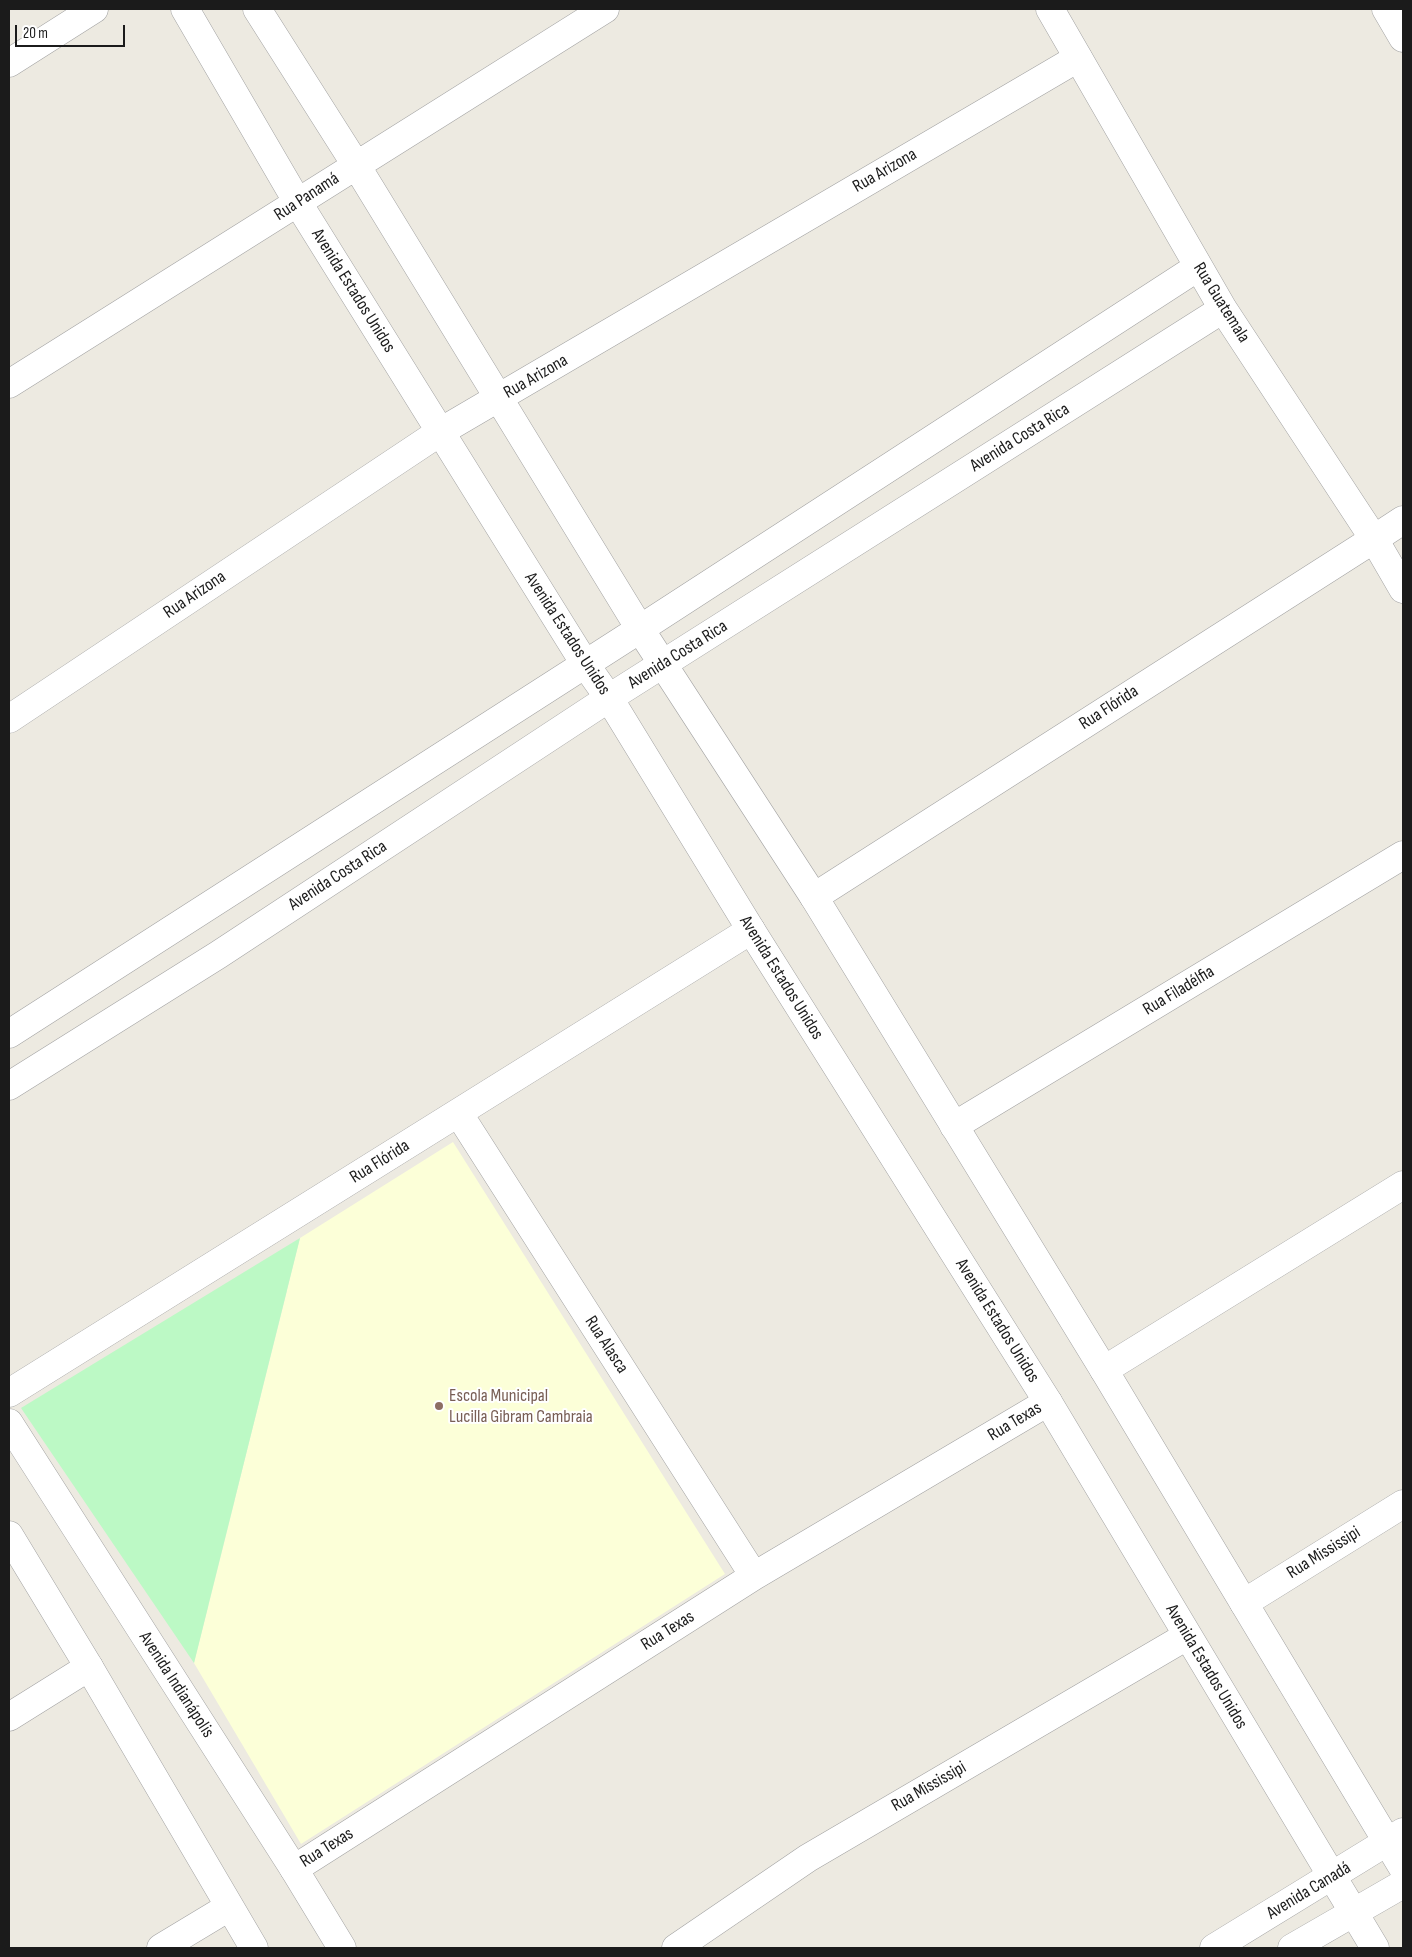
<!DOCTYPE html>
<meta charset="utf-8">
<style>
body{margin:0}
#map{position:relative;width:1412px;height:1957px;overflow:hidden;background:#edeae1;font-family:"Sofia Sans Condensed",sans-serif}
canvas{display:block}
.frame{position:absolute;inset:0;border:10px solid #1b1b1b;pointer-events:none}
.scale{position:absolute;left:15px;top:25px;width:110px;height:22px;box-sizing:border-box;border:2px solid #1b1b1b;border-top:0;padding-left:6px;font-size:15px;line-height:18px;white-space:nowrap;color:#1b1b1b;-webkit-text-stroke:4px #fff;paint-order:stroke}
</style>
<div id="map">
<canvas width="1412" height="1957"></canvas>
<div class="frame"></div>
<div class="scale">20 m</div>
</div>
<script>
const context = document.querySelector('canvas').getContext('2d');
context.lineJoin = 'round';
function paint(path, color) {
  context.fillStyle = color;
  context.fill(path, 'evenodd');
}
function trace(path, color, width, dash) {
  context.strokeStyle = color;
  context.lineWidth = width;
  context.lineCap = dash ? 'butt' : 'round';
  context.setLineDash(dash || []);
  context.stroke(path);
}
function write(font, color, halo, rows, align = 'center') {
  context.font = font + ' "Sofia Sans Condensed",sans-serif';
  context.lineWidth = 4;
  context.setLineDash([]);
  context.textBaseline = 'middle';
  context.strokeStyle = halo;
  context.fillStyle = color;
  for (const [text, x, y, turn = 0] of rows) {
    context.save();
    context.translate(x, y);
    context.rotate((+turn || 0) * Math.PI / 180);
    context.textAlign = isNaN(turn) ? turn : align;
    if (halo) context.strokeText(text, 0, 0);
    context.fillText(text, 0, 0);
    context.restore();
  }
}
paint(new Path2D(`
 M453,1142L725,1574L301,1844L194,1663L300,1238Z`), '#fcffd8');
paint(new Path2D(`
 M300,1238L194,1663L21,1408Z`), '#bcf9c5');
const minor = new Path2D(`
 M185,9L298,203L585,664
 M257,9L356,165L640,629
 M9,63L94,9
 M9,384C208,260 406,133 605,9
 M9,719L440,432L1078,58
 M814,897L1374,539
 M459,1114L754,1576
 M954,1126L1403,855
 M1104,1370L1403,1185
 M9,1393L751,930
 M1244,1603L1403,1504
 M9,1717L89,1667
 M294,1869L754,1576L1048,1402
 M161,1948L229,1907
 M676,1948L808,1858L1187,1636
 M1214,1948L1403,1832
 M1292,1948L1403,1884`);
const tertiary = new Path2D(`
 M1050,9L1223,309L1374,539L1403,589
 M1386,9L1403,38
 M1374,539L1403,520
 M640,629L814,897L1104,1370L1403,1868
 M585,664L609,698L751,930L1048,1402L1375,1948
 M9,1034L640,629L1198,267
 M9,1086L218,955L609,698L1223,309
 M9,1423L294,1869L342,1948
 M9,1535L89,1667L254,1948`);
trace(minor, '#a2a2a2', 29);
trace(tertiary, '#a2a2a2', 29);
trace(minor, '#fff', 28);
trace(tertiary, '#fff', 28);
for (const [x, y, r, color] of [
 [439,1406,5,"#8d6e63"]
]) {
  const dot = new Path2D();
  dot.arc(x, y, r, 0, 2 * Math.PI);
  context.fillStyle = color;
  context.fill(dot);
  trace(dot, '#fff', 2);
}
write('18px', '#1b1b1b', '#fff', [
 ["Rua Arizona",885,171,-30],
 ["Rua Panamá",307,197,-33],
 ["Avenida Estados Unidos",353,291,58],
 ["Rua Guatemala",1221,303,58],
 ["Rua Arizona",536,377,-30],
 ["Avenida Costa Rica",1020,438,-32],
 ["Rua Arizona",195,595,-34],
 ["Avenida Estados Unidos",567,634,57],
 ["Avenida Costa Rica",678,655,-32],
 ["Rua Flórida",1109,708,-33],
 ["Avenida Costa Rica",338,876,-33],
 ["Avenida Estados Unidos",781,978,58],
 ["Rua Filadélfia",1179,991,-31],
 ["Rua Flórida",380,1162,-32],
 ["Avenida Estados Unidos",997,1321,58],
 ["Rua Alasca",606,1345,57],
 ["Rua Texas",1015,1422,-31],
 ["Rua Mississipi",1324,1553,-32],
 ["Rua Texas",668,1631,-32],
 ["Avenida Estados Unidos",1206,1667,59],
 ["Avenida Indianápolis",176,1685,57],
 ["Rua Mississipi",929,1787,-30],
 ["Rua Texas",327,1848,-32],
 ["Avenida Canadá",1309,1891,-31]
]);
write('18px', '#785e54', '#fff', [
 ["Escola Municipal",449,1396],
 ["Lucilla Gibram Cambraia",449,1417]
], 'left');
</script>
